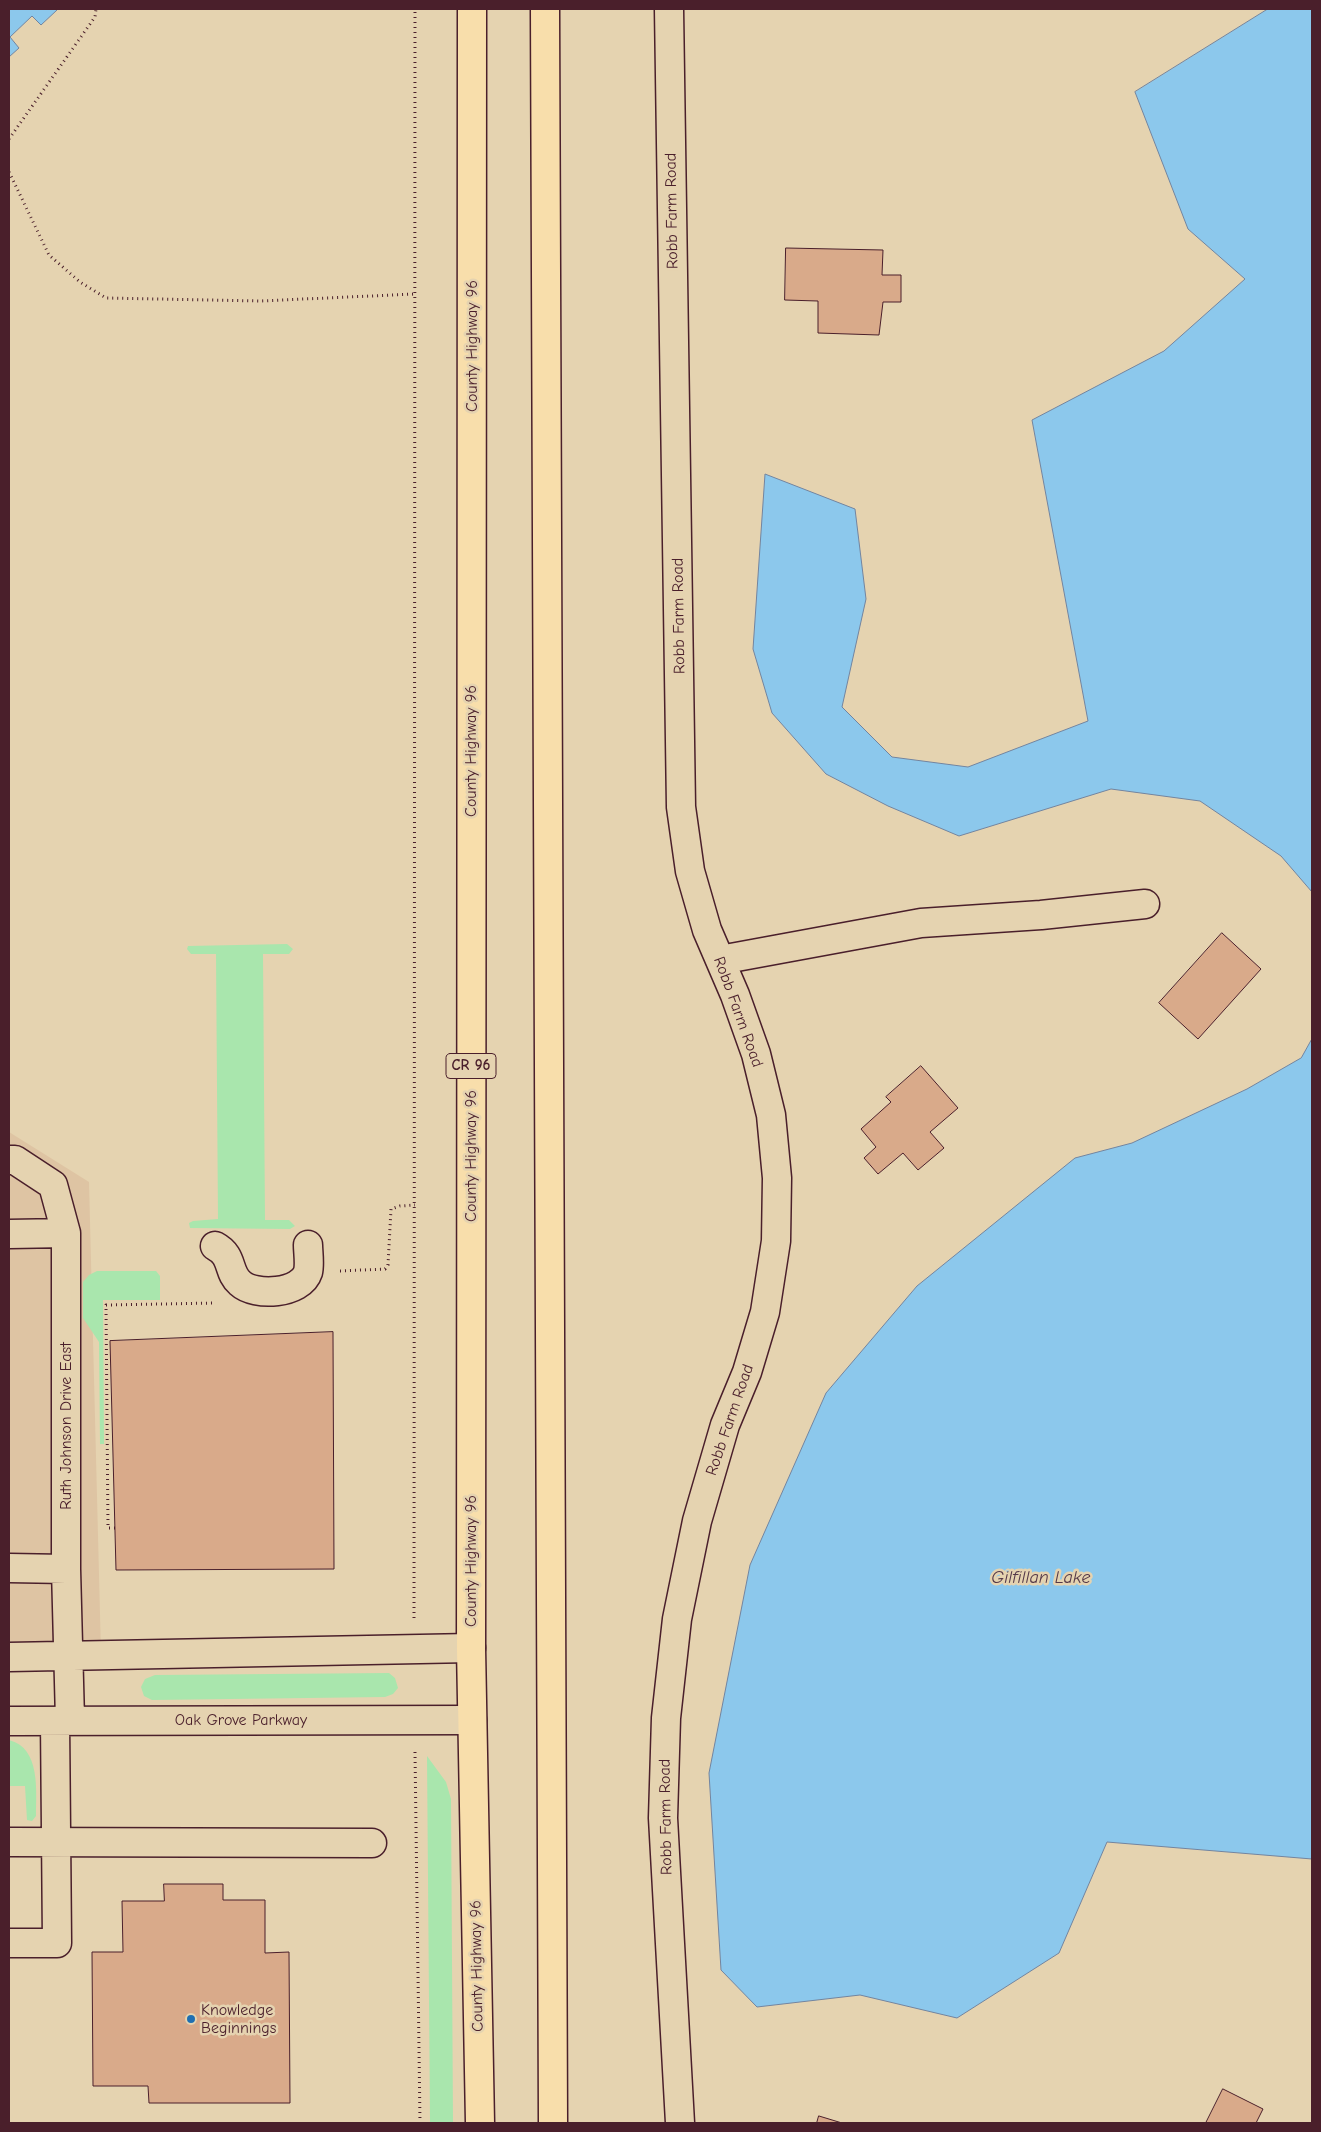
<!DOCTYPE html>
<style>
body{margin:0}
#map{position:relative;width:1321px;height:2132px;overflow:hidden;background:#e5d3b0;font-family:"Comic Neue",sans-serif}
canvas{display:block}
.frame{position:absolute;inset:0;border:10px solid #4a1f2b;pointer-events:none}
</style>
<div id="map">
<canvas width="1321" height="2132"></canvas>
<div class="frame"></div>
</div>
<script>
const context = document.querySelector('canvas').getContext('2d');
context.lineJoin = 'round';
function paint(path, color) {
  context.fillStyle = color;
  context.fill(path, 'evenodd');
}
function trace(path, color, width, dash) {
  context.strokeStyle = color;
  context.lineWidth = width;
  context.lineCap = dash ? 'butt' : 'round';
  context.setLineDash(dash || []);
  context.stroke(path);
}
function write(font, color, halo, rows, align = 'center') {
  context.font = font + ' "Comic Neue",sans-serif';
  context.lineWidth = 5;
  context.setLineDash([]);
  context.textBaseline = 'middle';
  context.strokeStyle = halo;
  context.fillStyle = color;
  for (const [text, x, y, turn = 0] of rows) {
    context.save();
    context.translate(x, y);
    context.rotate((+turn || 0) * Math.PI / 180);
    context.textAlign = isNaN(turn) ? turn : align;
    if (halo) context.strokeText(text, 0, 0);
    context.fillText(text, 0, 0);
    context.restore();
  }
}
paint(new Path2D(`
 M9,1132L89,1182L101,1653L9,1654Z`), '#dec4a3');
paint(new Path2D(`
 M287,944L293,949L289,954H263L265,1220H289L295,1226L290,1229L190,1228L189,1223L193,1221L218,1219L216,954H191L187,949L188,946Z
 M97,1271H156L160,1276V1300H103L104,1444H100L99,1342L83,1318V1282L89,1275Z
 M389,1673L395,1678L398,1688L393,1694L385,1697L152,1700L144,1696L141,1687L145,1679L155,1675Z
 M9,1740C41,1748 36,1791 36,1816L32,1821L27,1820L25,1786H9Z
 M427,1756L446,1782L451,1799L453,2123H430Z`), '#a9e6ad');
const water = new Path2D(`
 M9,9H56L57,10L41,25L32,16L10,37L19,48L9,57Z
 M1268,9H1312V892L1281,856L1200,801L1111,789L959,836L888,806L826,774L772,713L753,649L765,474L855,509L866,599L842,707L892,757L968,767L1088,721L1032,420L1164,351L1245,279L1188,229L1135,92Z
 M1312,1039V1859L1107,1842L1059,1953L957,2018L860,1995L757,2007L721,1970L709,1773L750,1565L826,1393L917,1286L1075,1158L1132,1143L1247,1089L1301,1058Z`);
paint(water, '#8cc8ec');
trace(water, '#72849f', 1);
const building = new Path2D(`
 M786,248L883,250L882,275H901V302H883L879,335L818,333V301L785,300Z
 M1222,933L1261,969L1198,1039L1159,1003Z
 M921,1066L958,1108L930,1132L944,1148L918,1170L903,1153L878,1174L864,1158L876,1147L861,1129L891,1102L886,1097Z
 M333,1332L334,1569L116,1570L110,1341Z
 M164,1884H223V1900H265V1953L289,1952L290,2103H149L148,2086H93L92,1952H123L122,1901H164Z
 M1223,2089L1263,2109L1256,2123H1206Z
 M819,2116L842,2123H817Z`);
paint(building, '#d9aa8a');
trace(building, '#4a1f2b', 1);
const minor = new Path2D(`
 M669,9L681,807L690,871L707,930L735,995L756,1054L771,1115L777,1178L776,1241L765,1312L747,1372L725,1425L697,1521L677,1619L666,1718L663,1818L680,2123
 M720,960L921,923L1041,915L1145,904
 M9,1160H15L53,1185L66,1233V1569L70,1720
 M9,1234L66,1233
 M215,1246C234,1256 227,1272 240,1283C255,1297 301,1294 308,1272C310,1264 308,1252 308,1245
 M9,1568L66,1569
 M9,1657L471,1648
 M9,1721L472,1720
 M9,1842L372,1843
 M9,1943H57L55,1721`);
const major = new Path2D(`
 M472,9L471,1648L480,2123
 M545,9L553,2123`);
trace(minor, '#4a1f2b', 31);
trace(major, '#4a1f2b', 31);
trace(new Path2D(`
 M9,139L95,17L96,9
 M9,172L49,255L80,282L106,298L260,301L415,294
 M340,1271L385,1269L388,1265L391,1209L400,1206L415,1205
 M115,1528H108L106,1305L216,1303
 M414,1618L415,9
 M415,1752L420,2123`), '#4a1f2b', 3, [1, 4]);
trace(minor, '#e5d3b0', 28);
trace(major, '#f8deab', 28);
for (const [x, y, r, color] of [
 [191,2019,5,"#1f6fb2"]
]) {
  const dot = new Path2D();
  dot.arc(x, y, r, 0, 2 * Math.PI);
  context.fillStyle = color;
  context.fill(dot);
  trace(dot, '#e5d3b0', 2);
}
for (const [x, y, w] of [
 [471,1066,50]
]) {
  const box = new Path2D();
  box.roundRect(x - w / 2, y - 12.5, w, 25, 4);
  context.fillStyle = '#e5d3b0';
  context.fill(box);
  trace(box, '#4a1f2b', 1);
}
write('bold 15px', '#4a1f2b', null, [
 ["CR 96",471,1066]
]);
write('16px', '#4a1f2b', '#e5d3b0', [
 ["Robb Farm Road",672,211,-91],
 ["County Highway 96",472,346,-90],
 ["Robb Farm Road",679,616,-91],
 ["County Highway 96",471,751,-90],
 ["Robb Farm Road",738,1012,70],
 ["County Highway 96",471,1156,-90],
 ["Robb Farm Road",730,1420,-71],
 ["Ruth Johnson Drive East",66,1426,-90],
 ["County Highway 96",471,1561,-90],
 ["Oak Grove Parkway",241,1720],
 ["Robb Farm Road",666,1817,-91],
 ["County Highway 96",477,1966,-91]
]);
write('16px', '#4a1f2b', '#e5d3b0', [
 ["Knowledge",201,2010],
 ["Beginnings",201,2028]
], 'left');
write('italic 18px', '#543848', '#e5d3b0', [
 ["Gilfillan Lake",1041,1578]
]);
</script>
